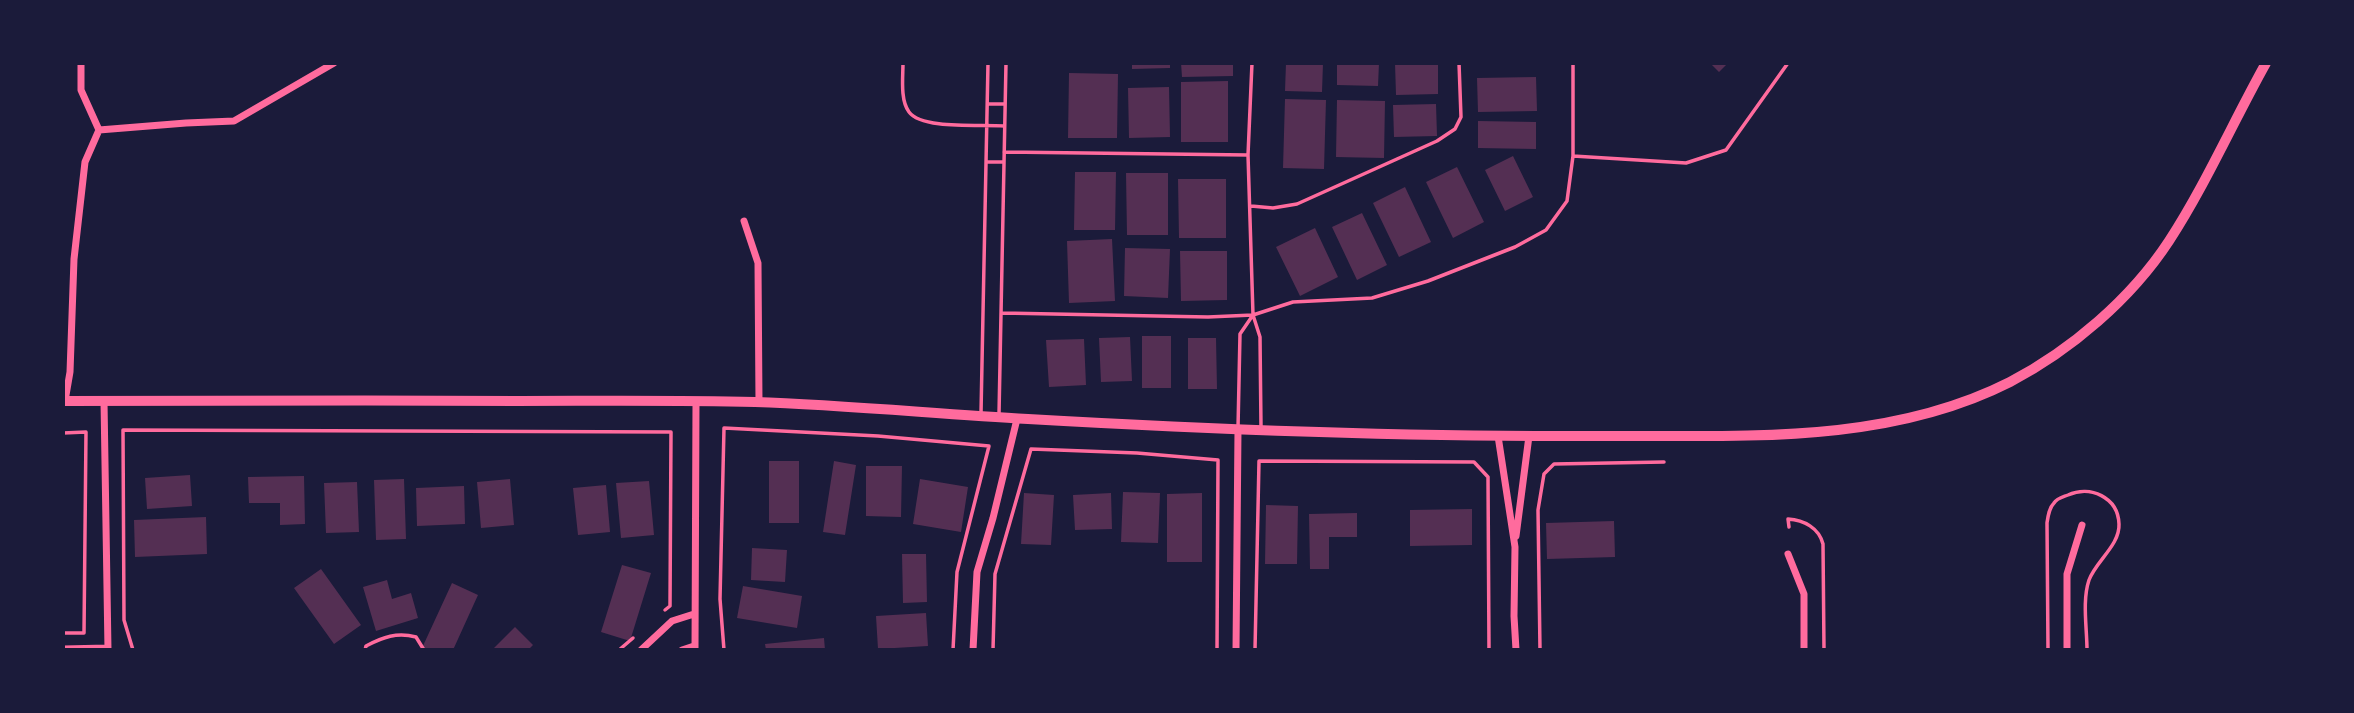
<!DOCTYPE html>
<style>
body{margin:0}
#map{position:relative;width:2354px;height:713px;overflow:hidden;background:#1b1b3a;font-family:Merriweather,serif}
canvas{display:block}
.frame{position:absolute;inset:0;border:65px solid #1b1b3a;pointer-events:none}
</style>
<div id="map">
<canvas width="2354" height="713"></canvas>
<div class="frame"></div>
</div>
<script>
const context = document.querySelector('canvas').getContext('2d');
context.lineJoin = 'round';
function paint(path, color) {
  context.fillStyle = color;
  context.fill(path, 'evenodd');
}
function trace(path, color, width, dash) {
  context.strokeStyle = color;
  context.lineWidth = width;
  context.lineCap = dash ? 'butt' : 'round';
  context.setLineDash(dash || []);
  context.stroke(path);
}
paint(new Path2D(`
 M1132,63H1170V68L1132,69Z
 M1181,63H1233V76L1182,77Z
 M1286,63H1323L1322,92L1285,91Z
 M1337,63H1379L1378,86L1337,85Z
 M1395,63H1438V94L1396,95Z
 M1710,63H1728L1719,72Z
 M1069,73L1118,74L1117,138H1068Z
 M1536,77L1537,111L1478,112L1477,78Z
 M1228,81V142H1181V82Z
 M1169,87L1170,137L1129,138L1128,88Z
 M1285,99L1326,100L1324,169L1283,168Z
 M1337,100L1385,101L1384,158L1336,157Z
 M1436,104L1437,136L1394,137L1393,105Z
 M1478,121L1536,122V149L1478,148Z
 M1513,156L1533,197L1505,211L1485,170Z
 M1457,167L1484,222L1453,238L1426,182Z
 M1075,172H1116L1115,230H1074Z
 M1126,173H1168V235H1127Z
 M1178,179H1226V238H1179Z
 M1405,187L1431,242L1399,257L1373,203Z
 M1362,213L1387,265L1357,280L1332,227Z
 M1315,228L1338,277L1300,296L1276,247Z
 M1112,239L1115,301L1069,303L1067,241Z
 M1125,248L1170,249L1168,298L1124,296Z
 M1180,251H1227V300L1181,301Z
 M1142,336H1171V388H1142Z
 M1130,337L1132,381L1101,382L1099,338Z
 M1188,338H1216L1217,389H1188Z
 M1084,339L1086,385L1049,387L1046,340Z
 M769,461H799V523H769Z
 M834,461L856,465L845,535L823,532Z
 M866,466H902L901,517L866,516Z
 M190,475L192,506L147,509L145,478Z
 M304,476L305,524L280,525V503H249L248,477Z
 M404,479L406,539L376,540L374,480Z
 M510,479L514,525L481,528L477,482Z
 M920,479L968,487L961,532L913,524Z
 M649,481L654,535L621,538L616,483Z
 M357,482L359,532L326,533L324,483Z
 M606,485L610,532L578,535L573,488Z
 M464,486L465,524L417,526L416,488Z
 M1123,492L1160,493L1158,543L1121,542Z
 M1024,493L1054,495L1051,545L1021,544Z
 M1111,493L1112,529L1075,530L1073,495Z
 M1202,493V562H1167V494Z
 M1266,505L1298,506L1297,564H1265Z
 M1472,509V545L1410,546V510Z
 M1357,513V537H1329V569H1310L1309,514Z
 M206,517L207,554L135,557L134,520Z
 M1614,521L1615,557L1547,559L1546,523Z
 M752,548L787,550L785,582L751,580Z
 M902,554H926L927,602L903,603Z
 M622,565L651,573L630,641L601,632Z
 M321,569L361,625L334,644L294,588Z
 M387,580L392,599L411,593L418,618L376,631L363,587Z
 M452,583L478,595L453,650H426L422,648Z
 M743,586L802,596L797,628L737,618Z
 M926,613L928,646L878,649L876,616Z
 M515,627L533,645L528,650H492Z
 M824,638L825,650H766L765,644Z`), '#542f53');
trace(new Path2D(`
 M63,433L86,432L84,633H63
 M1789,527L1788,519C1804,520 1819,528 1823,544L1824,650
 M133,650L124,620L123,430L671,432L670,606L665,610
 M365,650L366,646C383,637 397,632 416,637L424,650
 M619,650L633,638
 M724,650L720,599L724,428L878,436L989,446L957,572L953,650
 M993,650L995,574L1031,449L1137,453L1218,460L1217,650
 M1255,650L1259,461L1474,462L1488,477L1489,650
 M1540,650L1538,510L1544,474L1554,464L1664,462
 M2048,650L2047,523C2048,516 2049,508 2054,503C2057,498 2063,497 2068,495C2090,485 2118,497 2119,524C2120,545 2096,561 2089,580C2082,601 2087,628 2087,650`), '#ff6b9d', 3.5);
trace(new Path2D(`
 M903,63C903,77 900,100 909,112C922,130 982,124 1004,126
 M1252,63L1248,155L1253,315L1260,337L1261,427
 M988,104H1004
 M1004,152L1248,155
 M1573,156L1686,163L1726,150L1788,63
 M986,162H1003
 M1251,206L1273,208L1297,204L1437,141L1455,129L1461,117L1459,63
 M1002,313L1208,317L1253,315L1293,302L1372,298L1428,281L1515,247L1546,230L1567,201L1573,156V63
 M981,413L988,63
 M999,414L1006,63
 M1238,428L1240,334L1253,315`), '#ff6b9d', 3.5);
trace(new Path2D(`
 M81,63V90L99,130
 M744,221L758,263L759,403
 M65,401L70,372L74,259L85,162L99,130L186,123L234,121L334,63
 M104,401L108,650
 M1498,436L1515,547L1514,616L1516,650
 M1516,536L1529,436
 M1788,554L1804,594V650
 M63,649L107,648
 M641,650L672,621L694,614
 M682,650L694,646
 M695,650L696,401
 M973,650L977,572L993,518L1017,419
 M1236,650L1238,430
 M2067,650V574L2082,525`), '#ff6b9d', 7);
trace(new Path2D(`
 M63,401C214,401 365,400 516,401C596,401 675,400 755,402C846,405 937,414 1028,419C1219,430 1409,437 1600,436C1737,435 1884,446 2010,382C2071,350 2131,299 2169,241C2206,184 2233,122 2266,63`), '#ff6b9d', 10);
</script>
